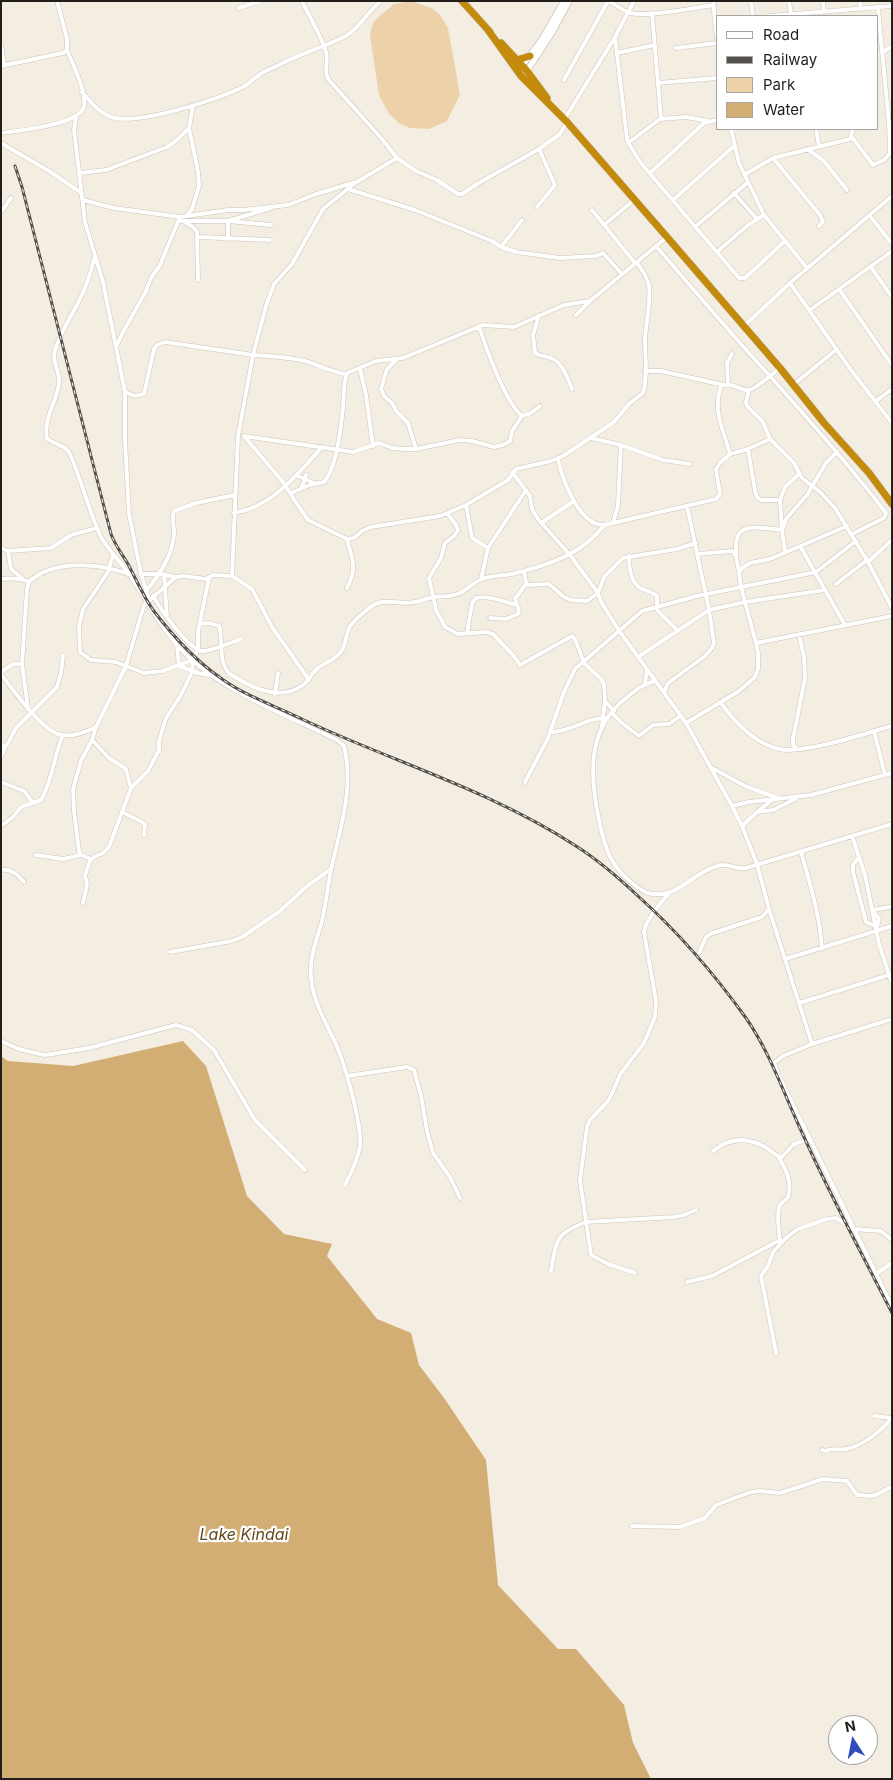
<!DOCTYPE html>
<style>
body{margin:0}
#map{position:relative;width:893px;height:1780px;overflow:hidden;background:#f4ede2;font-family:Inter,sans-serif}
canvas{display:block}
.frame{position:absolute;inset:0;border:2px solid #221f1b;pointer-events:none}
.legend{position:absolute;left:716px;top:15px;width:162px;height:115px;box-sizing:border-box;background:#fff;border:1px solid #a7a5a4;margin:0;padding:6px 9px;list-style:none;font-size:15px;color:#221f1b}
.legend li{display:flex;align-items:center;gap:10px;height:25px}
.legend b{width:25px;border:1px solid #a7a5a4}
.north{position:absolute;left:828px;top:1715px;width:50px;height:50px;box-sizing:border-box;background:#fff;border:1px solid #a7a5a4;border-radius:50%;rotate:349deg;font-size:14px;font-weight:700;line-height:20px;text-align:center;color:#221f1b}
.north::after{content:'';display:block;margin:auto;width:18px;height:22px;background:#304dbe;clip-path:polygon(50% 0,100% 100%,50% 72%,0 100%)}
</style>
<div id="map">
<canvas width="893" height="1780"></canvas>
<div class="frame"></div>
<ul class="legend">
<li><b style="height:6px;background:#fff"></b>Road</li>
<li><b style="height:6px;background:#54504b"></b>Railway</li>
<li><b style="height:14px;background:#edd2a9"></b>Park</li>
<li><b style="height:14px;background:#d2ae74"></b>Water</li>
</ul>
<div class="north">N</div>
</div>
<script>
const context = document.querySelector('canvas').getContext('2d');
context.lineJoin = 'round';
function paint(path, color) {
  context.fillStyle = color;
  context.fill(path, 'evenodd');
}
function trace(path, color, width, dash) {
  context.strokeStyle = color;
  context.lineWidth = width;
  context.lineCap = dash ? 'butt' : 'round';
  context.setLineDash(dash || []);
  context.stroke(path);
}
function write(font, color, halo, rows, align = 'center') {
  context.font = font + ' Inter,sans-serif';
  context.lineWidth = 4.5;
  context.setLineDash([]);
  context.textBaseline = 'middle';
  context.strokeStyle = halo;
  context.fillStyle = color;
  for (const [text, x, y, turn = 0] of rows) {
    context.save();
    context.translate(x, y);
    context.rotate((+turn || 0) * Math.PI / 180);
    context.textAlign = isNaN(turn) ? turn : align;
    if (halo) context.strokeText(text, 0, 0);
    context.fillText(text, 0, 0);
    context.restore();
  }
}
paint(new Path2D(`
 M410,1L432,8L440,15L448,28L460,95L447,121L429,129L410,128L400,124L389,114L379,95L371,42L370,33L374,21L394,4Z`), '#edd2a9');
paint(new Path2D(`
 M183,1041L206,1066L247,1196L284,1234L332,1244L327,1256L377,1319L411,1333L419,1365L444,1398L486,1460L498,1585L558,1649H576L624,1705L633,1743L651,1779H1V1056L8,1061L73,1066Z`), '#d2ae74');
const street = new Path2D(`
 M302,1C310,18 321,35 326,52C329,62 323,70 328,79L382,139L397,158L416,171L437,180L458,194H462L477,184L539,149L560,134L567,122
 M609,1C616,5 623,11 630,13C649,17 693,8 714,5
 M713,1L717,38
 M751,1L753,16
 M789,1L791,14
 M823,1L824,12
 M860,1L861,9
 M239,8L260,1
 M652,13L661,119
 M769,16L892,6
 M615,37L627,139L629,144L640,162L739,278H745L784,242
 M1,44L4,66
 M676,48L717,43
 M883,52L892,46
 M617,53L655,45
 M1,66L63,53L67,50V39L57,1
 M564,80L608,1
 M658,83L717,78
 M82,92C90,101 99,113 111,117C137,126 218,99 243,87C249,84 253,79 259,75C265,71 272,68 279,65C300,54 324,47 346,36C361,27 367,12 381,1
 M76,117L74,130L85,222L103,282L125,392V440L129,514L141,574L149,599
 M564,120L615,37L634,1
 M731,129L739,163L764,215L807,268
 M816,129L819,146
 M1,133C18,131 80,125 84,106C87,92 72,63 67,50
 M852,137L873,165L884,160L890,153L889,124L878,8
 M1,143L49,171L80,192
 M628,143L660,119L686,117L708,121
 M807,149L824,161L847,190
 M773,158L820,215L823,222L819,226
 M79,173L106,170L167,147L177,140L189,128
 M650,173L704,123L717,120
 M744,175L773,158L850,139L853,129
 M348,189L415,210L492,241L501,247L516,252L560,258L596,256L603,253L622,274
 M734,193L757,219
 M83,200L114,208L180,217L228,210H243L288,205L316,194L353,183
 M673,200L734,146
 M537,207L555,185L539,149
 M592,210L635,263
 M1,212L11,198
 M188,214L192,209L199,186L198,172L189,128L193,106
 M870,216L892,244
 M179,221H228L271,225
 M183,221L193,227L197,232L198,280
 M604,225L634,200
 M695,227L747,183
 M198,237L270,240
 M228,239V221L271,208
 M656,246C693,289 730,333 769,375C808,419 847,462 882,508L886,513L884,518L852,534
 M501,247L522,220
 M717,252L748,225L764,215
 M95,256C91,272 86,288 78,303C70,318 60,334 55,350C51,363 61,372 59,384C56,403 43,419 47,439L65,448L69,452C82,480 88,510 101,537C109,551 120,561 129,574C146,598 158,624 178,646C215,689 287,715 337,740L344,746C354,787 341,826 332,865C328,884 326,903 322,921C317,939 309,958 311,977C313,1002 325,1021 336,1044C345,1065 362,1124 360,1146C358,1160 351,1173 345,1185
 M871,267L892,297
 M790,283L851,370L892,423
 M839,289L892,365
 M810,310L892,251
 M539,315L533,335L535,353C540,356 545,356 551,358C563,363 567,377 572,389
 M576,315L590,301
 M479,326C486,348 505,402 522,416L531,413L540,406
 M744,326L790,283L892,196
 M117,345L122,334L145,293L151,278L160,265L180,217
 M396,360L387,369L381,389L384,396L392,403L397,412L408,423L416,449
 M360,369L366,395L373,446
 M645,371H661L724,385
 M728,385L727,363L732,354
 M793,385L837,349
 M749,390L746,402L747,406L763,422L770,439L794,463L802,478L820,492L835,508L868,562L892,608
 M125,392L135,396L144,394L154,349L157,345L165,342L253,355L266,306L274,284L292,264L323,209L355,183L397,158
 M876,401L892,389
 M244,436L283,482L295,501L308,520L347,539L354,538L362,531L371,527L440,516L466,505L508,480L516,469L551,461L563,456L614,422L629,404L643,393C648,377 645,357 645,339C646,322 651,303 649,286C647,277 642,269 636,262
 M244,436L353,452L379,443L392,448L404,449H416L460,440L472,441L494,447L503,445L510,441L512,431L522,416
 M591,438L621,445L663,460L690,464
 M748,449L755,491L757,497L761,500H780L785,487L799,474
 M730,454L748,449L770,439
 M558,459C562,478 575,513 594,523C600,526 607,525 613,523L716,499L720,494L716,469L720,463L730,454C724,431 712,411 721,386C733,381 739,391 749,390C756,389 773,373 780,368
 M512,472L530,496L532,509L538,519L570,555L598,593L601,602L620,632L686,723L732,806L742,826L757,864L769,909L812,1044
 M296,475L314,483
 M302,487L306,475
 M291,493L310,485L324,482C337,467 341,427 343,407C344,396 343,384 347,373L376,361L403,358L483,325L514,327L564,305L590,301L667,237
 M466,505L472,538L488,548
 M234,513C272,507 298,474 322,447
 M447,513L456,525L458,530L454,536L445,543L441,558L429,578L436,610L445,627L458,634L486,632L493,634L513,655L520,665L572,636L575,639L584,663L601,679L604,685L605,701L614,711
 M541,523L574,501
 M613,523L618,505L621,445
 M800,546L845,625
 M1,548L8,551L11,569L22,578
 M8,551L51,548L71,535L97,528
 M785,552L782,530L786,519L807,495L826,463L837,452
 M698,554L732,551L736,556L739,572
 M113,555L108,572L83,609L79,626L80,652L91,660L116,662L144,673L162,671L193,660
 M629,556C629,567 630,584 642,589C648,591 652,592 657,596V610L678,631
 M736,556C736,549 735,542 738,536C743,522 770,529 782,530L780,500
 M868,562L892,540
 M524,571L526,582L528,585L549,584L564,597L571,600L587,601L598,593L604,577L623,558L677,549L696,543
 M141,574H160L176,577
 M164,574L167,617
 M1,579C11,578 21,578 29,582C54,558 106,563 135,577
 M481,579L488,548L526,490
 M836,584L867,560
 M347,588C358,567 352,560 347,539
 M146,591C160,574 172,556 174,535C175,527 171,519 174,511L196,503L235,495
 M153,596C160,608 189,651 203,651C212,651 232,642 241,639
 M490,618L506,619L518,614L519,610L515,599L526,584
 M200,624L209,623L219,626C224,641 217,662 230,674C252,688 280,702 303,685C310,680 312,672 318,668C327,662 337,659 342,650C346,643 346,635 349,628C352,622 371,605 378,603C389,599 403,605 415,602C421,601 427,598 434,597C443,596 451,597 460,593C468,589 474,582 482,579C492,575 502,576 512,574C546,566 583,554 604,525
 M467,634L472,603L476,598C489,595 504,602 516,605
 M756,643L892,616
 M177,646L179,666L198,673L214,676
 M638,657L709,610L745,602L825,590
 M1,672L13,664H22
 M1,674C12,689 43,732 61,735C72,737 86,732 96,727
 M309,680L272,627L252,589L232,576L238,436L253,355C271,356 288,357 305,361C319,365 332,372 346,374
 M655,681C643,684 636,690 626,698C585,730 590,779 600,825C606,851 611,866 632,883C637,887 642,891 648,893C677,900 692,873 717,866C728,862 735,870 746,868L892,824
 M645,683L647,670
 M664,692L668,683L705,656L712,648L714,643L709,610L687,506
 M275,694L278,673
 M720,702C734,721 755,744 779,749C801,755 867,733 892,726
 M28,709L22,664L27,589L29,582
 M612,713L622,723L639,736L653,725L669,724L680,716
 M686,723L739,691L755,677L758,669V653L756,643L741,587L739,572L742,568L750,563L770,559L847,526
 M602,726L605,701
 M874,731L885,775
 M551,732C571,732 587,717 608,718
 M92,740L109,758L126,769L131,788
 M1,747L7,745L16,728L57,687L61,673L63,655
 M797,749L793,745V739L805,678L804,657L799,635
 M1,757L6,745
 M712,768L747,787L778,798
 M1,782L24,791L33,803
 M525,782L548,738L564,692L575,669L642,611L697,596L816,572L856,541
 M732,806L749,802L811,795L892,773
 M122,812L142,822L145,825L144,835
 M757,812L771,801
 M1,826L13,817L21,807L41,800C52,782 54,755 63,735
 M742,826L757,812L773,810L795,799
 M852,836L865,875L879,944L892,983
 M801,852C810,884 820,915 822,949
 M36,855L63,859L81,855
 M859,857L853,865V872L866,922L877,927L879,918L874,913
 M91,859L81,855L79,851L74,811L73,789L81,761L92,740L96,727L126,666L144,605L176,577L183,576L206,579L213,575L232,576
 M1,870C11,868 18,875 24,882
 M83,903L87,885L85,875L90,861L94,857L103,853L109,847L131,788L148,771L159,750V741L166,718L181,695L192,672L193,658L198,650V632L209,578
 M873,910L890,907
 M170,952L232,941L242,937L280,911L307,886L331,869
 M699,953L706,937L710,934L762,917L769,909
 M785,959L892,926
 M799,1003L892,974
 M892,1019L812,1044L783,1056L774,1063L777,1072L892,1306
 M1,1041L19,1049L44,1055L52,1054L89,1048L176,1025L192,1030L214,1050L255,1120L305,1170
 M347,1076L407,1067L414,1070L421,1096L427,1131L433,1153L450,1177L460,1198
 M713,1151C729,1138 747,1137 765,1147C771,1150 775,1156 782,1157L794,1144L809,1139
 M778,1156C785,1168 793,1182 788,1197C786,1200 782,1202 780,1205C776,1213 779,1232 780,1240
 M551,1271C557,1240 554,1234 586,1222L674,1217L684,1215L696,1210
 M635,1273L608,1264L591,1255L580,1180L587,1127L590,1120L609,1100L621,1073L644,1043L655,1017L656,1001L644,932C646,919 661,903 669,893
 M876,1274L892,1263
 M687,1282L712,1276L780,1240
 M776,1353L761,1276L768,1266L773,1252L787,1237L798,1229L827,1219L836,1218L853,1229L881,1231L892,1240
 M874,1416L892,1418
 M822,1450L826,1451C832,1447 838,1451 846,1449C863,1446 881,1431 892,1418
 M632,1526L680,1527L705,1518L716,1505L751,1492L760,1491L780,1493L823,1479L847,1481L857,1495C862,1494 864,1496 869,1496C877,1497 884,1489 892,1487`);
const secondary = new Path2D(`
 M520,68L541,41L564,1
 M527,71L553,31L569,1`);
const highway = new Path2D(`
 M462,1L490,32
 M488,30L521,76L567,122L667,237L780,368L824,423L869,473L892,504
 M501,43L527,71L547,98
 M517,60L530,56`);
trace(street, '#cbc4b9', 5);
trace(secondary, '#cbc4b9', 7);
trace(highway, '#cececd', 8);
trace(street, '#fff', 4);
trace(secondary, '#fff', 5.5);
trace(highway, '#c48a0b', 7);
const rail = new Path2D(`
 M15,166L22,187L111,534C115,545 122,554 128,564C136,579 143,596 153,610C172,635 196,661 222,679C247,697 276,706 304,720C394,762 492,791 576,846C598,860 620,879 639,897C678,932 715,975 746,1018C771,1054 785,1097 804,1137C831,1197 862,1254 892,1313`);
trace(rail, '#54504b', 3);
trace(rail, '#fff', 1, [4]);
write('italic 16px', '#61481b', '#fff', [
 ["Lake Kindai",244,1535]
]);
</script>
